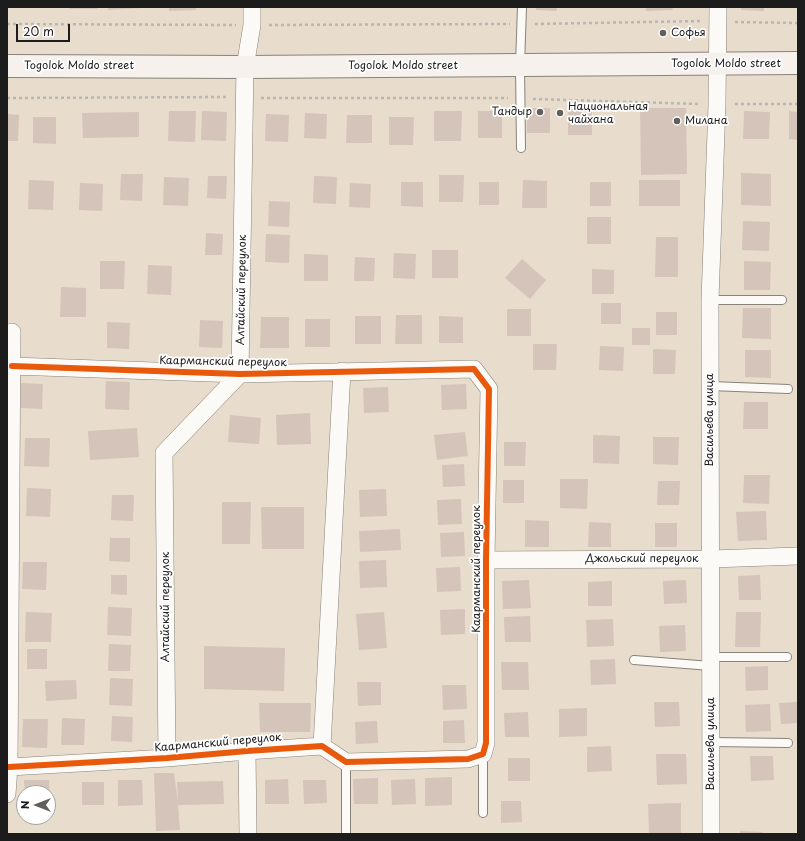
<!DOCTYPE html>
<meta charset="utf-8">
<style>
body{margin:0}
#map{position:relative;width:805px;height:841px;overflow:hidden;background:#e8dccc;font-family:"Playpen Sans",sans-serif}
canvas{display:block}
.frame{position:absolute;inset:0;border:8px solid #1c1c1c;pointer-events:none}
.north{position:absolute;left:16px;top:785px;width:40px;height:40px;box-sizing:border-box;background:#fff;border:1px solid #a4a4a4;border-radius:50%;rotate:270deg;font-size:11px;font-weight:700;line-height:16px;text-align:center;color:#1c1c1c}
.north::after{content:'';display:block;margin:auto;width:14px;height:18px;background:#635f5a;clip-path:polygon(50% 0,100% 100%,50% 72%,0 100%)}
.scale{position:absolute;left:16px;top:24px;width:54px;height:18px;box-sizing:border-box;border:2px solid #1c1c1c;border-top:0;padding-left:5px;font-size:12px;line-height:14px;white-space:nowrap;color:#1c1c1c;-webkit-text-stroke:3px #fff;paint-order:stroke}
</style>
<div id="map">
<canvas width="805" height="841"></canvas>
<div class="frame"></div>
<div class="north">N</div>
<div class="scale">20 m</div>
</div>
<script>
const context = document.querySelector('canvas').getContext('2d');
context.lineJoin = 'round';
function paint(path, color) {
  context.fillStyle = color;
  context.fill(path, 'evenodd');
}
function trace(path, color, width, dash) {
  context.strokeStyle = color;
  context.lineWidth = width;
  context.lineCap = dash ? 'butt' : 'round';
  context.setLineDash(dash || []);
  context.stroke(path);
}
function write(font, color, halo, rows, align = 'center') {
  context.font = font + ' "Playpen Sans",sans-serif';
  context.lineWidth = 3.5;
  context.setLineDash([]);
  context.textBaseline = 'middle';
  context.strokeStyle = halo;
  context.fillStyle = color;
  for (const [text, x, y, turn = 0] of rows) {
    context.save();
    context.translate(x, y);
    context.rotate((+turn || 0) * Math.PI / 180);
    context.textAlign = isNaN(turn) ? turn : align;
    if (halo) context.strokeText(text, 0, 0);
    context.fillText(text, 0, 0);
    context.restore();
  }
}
paint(new Path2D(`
 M70,7H97V9H70Z
 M108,7H142V8L108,10Z
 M169,7H196V10L169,11Z
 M536,7H557V11L536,10Z
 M646,7H672L673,10L646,11Z
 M741,7H764V11L741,10Z
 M527,108H550V133H527Z
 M640,108H686L687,174L641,175Z
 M568,109H592V135H568Z
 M169,111H196L195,142L168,141Z
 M202,111L227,112L226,141L201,140Z
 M434,111H462L461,141H434Z
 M478,111H502V138H478Z
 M744,111L770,112L769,139H743Z
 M789,111L798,112V140L789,139Z
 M139,112V137L83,138L82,113Z
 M305,113L327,114L326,139L304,138Z
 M7,114L19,115L18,141H7Z
 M266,114L289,115L288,142L265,141Z
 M347,115H372V143H346Z
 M33,117H56V144L33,143Z
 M389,117H414L413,145H389Z
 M741,173L771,174V206L741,205Z
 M121,174H143L142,201L120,200Z
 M439,175H464L463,202H439Z
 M208,176H227L226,199L207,198Z
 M314,176L337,177L336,204L313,203Z
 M164,177L189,178L188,206L163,205Z
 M29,180L54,181L53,210L28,209Z
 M523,180L547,181V208H522Z
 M639,180H680V206H639Z
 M401,182H423V207L401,206Z
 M479,182H499V205H479Z
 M590,182H611V206H590Z
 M80,183L103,184L102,211L79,210Z
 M350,183L371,184L370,208L349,207Z
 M269,201L290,202L289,227L268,226Z
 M587,217H611V244H587Z
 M743,221L770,222L769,251L742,250Z
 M206,233L223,234L222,255H205Z
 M266,234L290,235L289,263L265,262Z
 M656,237H678V277H655Z
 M432,250H458V278H432Z
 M394,253L416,254L415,279L393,278Z
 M304,254L328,255V281H304Z
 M355,257L375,258L374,281H354Z
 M522,259L546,280L530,299L505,278Z
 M100,261H125L124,289H100Z
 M744,261L771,262L770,290H744Z
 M148,265L172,266L171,295L147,294Z
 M592,269L614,270V294H592Z
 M61,287L86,288V317H60Z
 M601,303H621V324H601Z
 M743,308H771V339L742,338Z
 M507,309H531V336H507Z
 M656,312H677V335H656Z
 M396,315H422V344H395Z
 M355,316H381V344H355Z
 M439,316L463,317V343H439Z
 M261,317H289V348H260Z
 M305,319H330V347H305Z
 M200,320L223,321L222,348L199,347Z
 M107,322L130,323L129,349L107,348Z
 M632,328H650V345H632Z
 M533,344H557L556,370H533Z
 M600,346L624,347L623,371L599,370Z
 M653,349L676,350L675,374H653Z
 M745,350H771V378L745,377Z
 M106,381L130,382L129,410L105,409Z
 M21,383L43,384L42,409L21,408Z
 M466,384L467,409L442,410L441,385Z
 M388,387L389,412L364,413L363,388Z
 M744,402H768V429H743Z
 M310,413L311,444L277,445L276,415Z
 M230,415L261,418L259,444L228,442Z
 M137,428L139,457L90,460L88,431Z
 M465,432L468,456L437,460L434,435Z
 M593,435L620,436L619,464L593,463Z
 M653,437H679L678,465L653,464Z
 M25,438H50L49,467L24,466Z
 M504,442H526L525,466H504Z
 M464,464L465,486L443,487L442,465Z
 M744,475H770L769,504L743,503Z
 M560,479H588L587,509L560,508Z
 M503,480H524V503H503Z
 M658,481H680L679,505H657Z
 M27,488L51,489L50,517L26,516Z
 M386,489L387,516L360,517L359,490Z
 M112,495H134L133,521L111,520Z
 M461,499L462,524L438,525L437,500Z
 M222,502H251L250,544H222Z
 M261,507H304V549H262Z
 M766,511L767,540L738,541L736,512Z
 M525,520L549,521V547H525Z
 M589,522L611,523V547H588Z
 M655,523H677V547H655Z
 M400,529L401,550L360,552L359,531Z
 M464,532L465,556L441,557L440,533Z
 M110,538H130V562L109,561Z
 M386,560L387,587L360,588L359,561Z
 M23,562H47L46,590L22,589Z
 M460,567L461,591L437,592L436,568Z
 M111,575H127V595L111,594Z
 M760,575L761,600H739L738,576Z
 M529,580L531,608L503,609L502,581Z
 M686,580L687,603L664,604L663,581Z
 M612,581V606H588V582Z
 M108,607L132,608L131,636L107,635Z
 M465,609V634L441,635L440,610Z
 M26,612L52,613L51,642H25Z
 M384,612L387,648L359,650L356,614Z
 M736,612H761L760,647H735Z
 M530,616L531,642H505L504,617Z
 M613,619L614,646L587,647L586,620Z
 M685,625L686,651L660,652L659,626Z
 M109,644L131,645L130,671H108Z
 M204,646L285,648L284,691L204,689Z
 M27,649H47V669H27Z
 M615,659L616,684L591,685L590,660Z
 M501,662H528L529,690H502Z
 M768,666V690L746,691L745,667Z
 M110,678L133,679L132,706L109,705Z
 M76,680L77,699L46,701L45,681Z
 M357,682H381V705L358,706Z
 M442,685H466L467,709L443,710Z
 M654,702H679L680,726L655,727Z
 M798,702V723L781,724L779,703Z
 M259,703H311L310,732H260Z
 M770,704L771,731L746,732L745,705Z
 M587,708V736L559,737V709Z
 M528,712L529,737H505L504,713Z
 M112,716L133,717L132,742L111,741Z
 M62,718L85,719L84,745H61Z
 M23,719H48L47,748L22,747Z
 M464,720L465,743H443V721Z
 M377,721L378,743L356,744L355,722Z
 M611,746L612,771L587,772V747Z
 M656,754H686L687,784L657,785Z
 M750,756H773L774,780L751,781Z
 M508,758H530V781H508Z
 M154,773H174L178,803L177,782L223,781L224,804L178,805L180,830L156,831Z
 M452,777V805L425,806V778Z
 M378,778V804H354L353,779Z
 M288,779L289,804H265V780Z
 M415,779L416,804L392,805L391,780Z
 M24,780H49L50,805H48V793H25Z
 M118,780H142L143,805L118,806Z
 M303,780H326L327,803L304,804Z
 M82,782H104V805H82Z
 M501,801H521L522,822L501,823Z
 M681,803V834H649L648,804Z
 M740,831L762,832V834H740Z`), '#d4c4ba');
const service = new Path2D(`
 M521,148L520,65L522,7
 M710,300H782
 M710,386L788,389
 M711,657H787
 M634,660L711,666
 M711,742L788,743
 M483,754V813
 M346,834V762`);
const minor = new Path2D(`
 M486,560L711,559L798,556
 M322,746L342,371
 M247,751L248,834
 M167,758L164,453L240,374L245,67L252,25V7
 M9,767L167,758L247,751L322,746L346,762L468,759L483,754L486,743V560L489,389L474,369L240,374L12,366
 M7,794L9,767L12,332
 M711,834L710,300L717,104L718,7`);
const secondary = new Path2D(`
 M7,66L245,67L798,63`);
trace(service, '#88827a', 10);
trace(minor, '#88827a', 18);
trace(secondary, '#88827a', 24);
trace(new Path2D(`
 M735,22L798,23
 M7,24L236,25
 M535,24L702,21
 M269,25L510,24
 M7,98L228,97
 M261,98H508
 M533,99L700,104
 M735,104H798`), '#b8b7b3', 2.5, [3, 3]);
trace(service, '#fcfaf7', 8);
trace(minor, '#fcfaf7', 17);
trace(secondary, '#f6f1ed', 22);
trace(new Path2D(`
 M9,767L167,758L247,751L322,746L346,762L468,759L483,754L486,743V560L489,389L474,369L240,374L12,366`), '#e8590c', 6);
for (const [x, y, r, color] of [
 [663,33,4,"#635f5a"],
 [540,112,4,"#635f5a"],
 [560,113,4,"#635f5a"],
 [677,121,4,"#635f5a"]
]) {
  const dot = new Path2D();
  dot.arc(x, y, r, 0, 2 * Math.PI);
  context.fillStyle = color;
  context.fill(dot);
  trace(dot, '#fff', 1.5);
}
write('11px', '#1c1c1c', '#fff', [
 ["Софья",671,33],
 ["Национальная",568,107],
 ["чайхана",568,120],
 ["Тандыр",532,112,"right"],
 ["Милана",685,121]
], 'left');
write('11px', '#1c1c1c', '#fff', [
 ["Togolok Moldo street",726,64],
 ["Togolok Moldo street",79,66],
 ["Togolok Moldo street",403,66],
 ["Алтайский переулок",242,290,-89],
 ["Каарманский переулок",223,362,1],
 ["Васильева улица",710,420,-90],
 ["Джольский переулок",642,559],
 ["Каарманский переулок",477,569,-90],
 ["Алтайский переулок",166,607,-90],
 ["Каарманский переулок",218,743,-5],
 ["Васильева улица",711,744,-90]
]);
</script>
